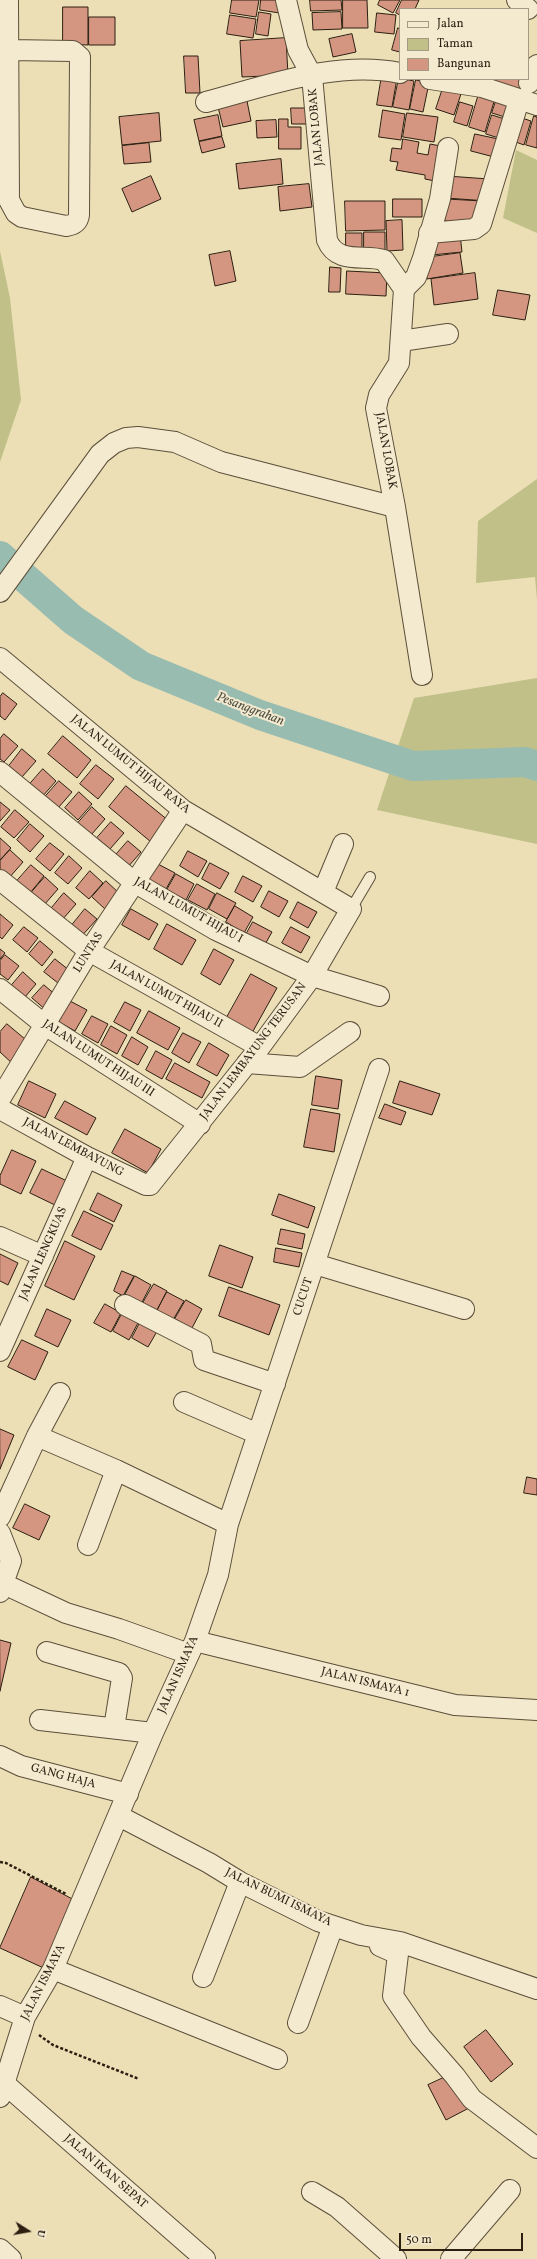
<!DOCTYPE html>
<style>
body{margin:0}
#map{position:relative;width:537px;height:2259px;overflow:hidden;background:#ecdfb6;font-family:Vollkorn,serif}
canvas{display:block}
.legend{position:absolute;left:399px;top:8px;width:130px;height:72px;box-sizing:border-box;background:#f3ead0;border:1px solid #a39984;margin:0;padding:5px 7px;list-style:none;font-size:12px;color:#2c1f11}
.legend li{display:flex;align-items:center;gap:8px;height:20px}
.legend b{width:20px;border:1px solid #a39984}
.north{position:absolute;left:8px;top:2211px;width:40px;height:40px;-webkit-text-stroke:3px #f3ead0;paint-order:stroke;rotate:101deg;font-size:11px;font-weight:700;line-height:16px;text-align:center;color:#2c1f11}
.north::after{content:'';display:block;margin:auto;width:14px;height:18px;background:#2c1f11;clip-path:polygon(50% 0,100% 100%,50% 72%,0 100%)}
.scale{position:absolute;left:399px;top:2233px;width:124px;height:18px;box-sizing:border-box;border:2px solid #2c1f11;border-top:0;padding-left:5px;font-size:12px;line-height:14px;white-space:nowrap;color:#2c1f11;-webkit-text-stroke:3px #f3ead0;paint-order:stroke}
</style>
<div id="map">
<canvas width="537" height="2259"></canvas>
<ul class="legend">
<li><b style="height:5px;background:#f3ead0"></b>Jalan</li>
<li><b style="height:11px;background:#c0c088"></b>Taman</li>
<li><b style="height:11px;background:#d49581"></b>Bangunan</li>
</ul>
<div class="north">U</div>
<div class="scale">50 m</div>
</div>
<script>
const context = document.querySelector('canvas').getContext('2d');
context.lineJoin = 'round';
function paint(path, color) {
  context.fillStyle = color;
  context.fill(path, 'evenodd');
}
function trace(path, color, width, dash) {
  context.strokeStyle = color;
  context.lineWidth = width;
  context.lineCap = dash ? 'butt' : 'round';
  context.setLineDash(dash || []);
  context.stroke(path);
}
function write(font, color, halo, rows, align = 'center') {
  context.font = font + ' Vollkorn,serif';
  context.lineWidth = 4;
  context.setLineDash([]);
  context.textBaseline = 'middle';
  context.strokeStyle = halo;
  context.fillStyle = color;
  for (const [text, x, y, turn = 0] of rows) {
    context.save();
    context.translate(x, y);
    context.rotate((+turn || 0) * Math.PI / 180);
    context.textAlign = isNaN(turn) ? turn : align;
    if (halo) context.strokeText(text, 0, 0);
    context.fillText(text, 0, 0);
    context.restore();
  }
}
paint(new Path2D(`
 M516,150L537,160V233L503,218Z
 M0,251L10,298L21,400L0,462Z
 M537,479V600L535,577L476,583L478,521Z
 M537,678V844L377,810L414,698Z`), '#c0c088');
trace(new Path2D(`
 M0,556L73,620L141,666L260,715L413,766L525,762L537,766`), '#99bcb1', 30);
const building = new Path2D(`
 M232,0H259L256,17L230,13Z
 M261,0H285L286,14L260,10Z
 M310,0H341L342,10L311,11Z
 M343,0H367L368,28H343Z
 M380,0H400L393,13L378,5Z
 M402,0H419L415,9H400V15L396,13Z
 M63,7H88V45L63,44Z
 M259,12L271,14L268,36L256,34Z
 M341,12L342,29L313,30L312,13Z
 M377,13L396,15L394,34L375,32Z
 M230,15L256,19L253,38L227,34Z
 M89,17H115V45H89Z
 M398,28L400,29V52L392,50Z
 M352,34L356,52L333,57L329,39Z
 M286,38L288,75L242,77L240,41Z
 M184,56H198L200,93H186Z
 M382,75L397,78L392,107L377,105Z
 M399,78L414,81L409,110L393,107Z
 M490,79H522L520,90L489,83Z
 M416,80L429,83L423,112L410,109Z
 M443,88L461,94L454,115L436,109Z
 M480,90L496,95L485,132L469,127Z
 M498,95L517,101L511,119L492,113Z
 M246,96L251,121L223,127L217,103Z
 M460,102L473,106L467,126L454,122Z
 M291,108H312V124H292Z
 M383,110L405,114L401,140L379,137Z
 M159,113L161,141L122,145L119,117Z
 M407,113L438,117L434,142L403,137Z
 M218,115L222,136L199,141L194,120Z
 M492,115L511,121L505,140L486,134Z
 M534,116L537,117V148L526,145Z
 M519,117L531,121L524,145L513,141Z
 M279,119H288V127H301V149H279Z
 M276,120L277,137L257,138L256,121Z
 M475,134L503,140L498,158L471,151Z
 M222,137L225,147L202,153L199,142Z
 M403,139L419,142L417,153L428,155L430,144L446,147L440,182L425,179V175L396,170L398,162L390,161L392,148L401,149Z
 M149,143L151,162L124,164L122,146Z
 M281,159L283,184L239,189L236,164Z
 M151,176L161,199L132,212L122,189Z
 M447,176L489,179L487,201L446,198Z
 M309,184L312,207L280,211L278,187Z
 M393,199H422V217H393Z
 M447,199L482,201L480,224L445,221Z
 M345,201H385V230L346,231Z
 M402,220L403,250L387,251L386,221Z
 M364,232H385V251L364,252Z
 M346,233H362V252H346Z
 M460,234L462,252L431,255L430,237Z
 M230,251L236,281L215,286L209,255Z
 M460,253L463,273L427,279L424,258Z
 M330,267L341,268L340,292H329Z
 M347,271L387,273L386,296L346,294Z
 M475,273L478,299L434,305L431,279Z
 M498,290L530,295L525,320L493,315Z
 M3,693L17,704L5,720L0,716V697Z
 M4,734L18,746L4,762L0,759V739Z
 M63,736L91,760L77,778L48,754Z
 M22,749L36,761L22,777L9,766Z
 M96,765L114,779L98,799L80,784Z
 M43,769L56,781L42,797L29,785Z
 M59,781L72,792L58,808L45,797Z
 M126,786L169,821L151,842L109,807Z
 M79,792L92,804L78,820L65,808Z
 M0,802L10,810L0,821Z
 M92,807L105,819L91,835L78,823Z
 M15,810L29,822L14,838L1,827Z
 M111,822L124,833L110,849L97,838Z
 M30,824L44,836L30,852L17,840Z
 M0,838L11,848L0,860Z
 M128,841L141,852L127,868L114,857Z
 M50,843L64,854L50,871L36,859Z
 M10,850L23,862L9,878L0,870V861Z
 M188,851L207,861L198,877L180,866Z
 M69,856L82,868L68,884L55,873Z
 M156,863L175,873L166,889L147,879Z
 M210,863L229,873L220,889L202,879Z
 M31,865L44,876L30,893L17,881Z
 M90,871L103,883L89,899L76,888Z
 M176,874L194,884L186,900L167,890Z
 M243,876L262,886L253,902L235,892Z
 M45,877L58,889L44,905L31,893Z
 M106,881L119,893L105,909L92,897Z
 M197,884L215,894L207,910L188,900Z
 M269,891L288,901L279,917L261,907Z
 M64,893L76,904L62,920L50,910Z
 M217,893L236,903L227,919L209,909Z
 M298,902L317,912L308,928L290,918Z
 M235,906L253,917L244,933L226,922Z
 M85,909L97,919L79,939L68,930Z
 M131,909L158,924L149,940L122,925Z
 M0,914L13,925L2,939L0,937Z
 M253,922L272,932L263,948L244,938Z
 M167,924L196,940L182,965L154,949Z
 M24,927L38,938L27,952L13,940Z
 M291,927L310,937L301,953L282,943Z
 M40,941L53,952L42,966L29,954Z
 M0,949L5,953L0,959Z
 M214,949L234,960L220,985L201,974Z
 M5,955L19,966L8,980L0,974V961Z
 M55,959L69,970L58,983L44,972Z
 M23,972L36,984L25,997L11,986Z
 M251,974L277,988L252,1033L226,1019Z
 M44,985L57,996L46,1010L32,998Z
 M70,1001L87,1010L75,1031L59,1022Z
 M125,1002L141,1010L130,1031L114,1022Z
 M149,1011L180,1028L168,1050L137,1033Z
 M92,1016L108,1024L98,1043L82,1034Z
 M7,1024L31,1044L14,1065L0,1052V1032Z
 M111,1026L127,1035L117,1054L101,1045Z
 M183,1033L201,1042L189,1063L172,1053Z
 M132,1037L148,1047L138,1065L122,1056Z
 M209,1043L229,1055L217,1076L197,1065Z
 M156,1051L172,1060L162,1079L146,1070Z
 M175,1063L210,1082L202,1098L166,1079Z
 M316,1076L342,1080L338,1109L312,1105Z
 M29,1081L56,1094L45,1118L18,1105Z
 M400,1081L440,1094L432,1115L393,1103Z
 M65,1101L96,1118L87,1135L55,1118Z
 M385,1104L406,1112L401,1125L379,1118Z
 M311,1109L340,1114L334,1152L304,1147Z
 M125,1129L161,1149L148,1173L112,1153Z
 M12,1150L36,1161L21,1194L0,1184V1176Z
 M42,1169L69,1182L57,1206L30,1193Z
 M98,1193L122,1205L114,1222L90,1210Z
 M279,1194L315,1207L308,1228L272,1215Z
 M84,1211L113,1225L101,1250L72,1236Z
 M281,1229L305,1234L302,1249L278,1244Z
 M65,1241L95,1256L74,1300L45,1286Z
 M220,1245L253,1257L242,1288L209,1276Z
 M276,1248L302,1253L299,1267L274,1262Z
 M0,1254L18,1263L8,1285L0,1281Z
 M122,1271L134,1276L123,1296L114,1291Z
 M135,1276L151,1285L141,1304L125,1295Z
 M154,1284L167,1291L157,1310L143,1303Z
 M229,1287L280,1305L269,1335L219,1316Z
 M167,1292L184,1301L173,1320L157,1311Z
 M186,1300L202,1309L192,1328L175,1319Z
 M105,1304L121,1313L111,1332L94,1323Z
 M47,1309L71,1320L58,1347L35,1336Z
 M123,1312L139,1321L129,1340L113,1331Z
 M142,1319L159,1328L148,1347L132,1338Z
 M22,1340L48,1352L35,1380L8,1367Z
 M0,1429L14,1435L0,1469Z
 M527,1477L537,1479V1495L524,1493Z
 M25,1504L50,1516L39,1540L13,1528Z
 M0,1640L11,1643L0,1691Z
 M31,1877L78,1902L48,1970L0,1948Z
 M486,2030L513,2064L491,2082L464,2047Z
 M452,2074L469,2108L446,2120L428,2085Z`);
paint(building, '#d49581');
trace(building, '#2c1f11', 1);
const service = new Path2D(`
 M351,909L370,877`);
const minor = new Path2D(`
 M8,0L9,200L16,213L22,217L66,226C73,225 78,223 79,215L80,57L73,51L9,50
 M286,0L298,50L312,76L327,240C337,265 364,254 384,260L404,289L399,363L379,395L376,408L395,507L422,675
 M517,0L528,9
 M430,79L482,87L537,105
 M529,83L537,65
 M206,102C267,86 336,60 400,73
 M429,233L474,229L481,224L519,100
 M404,289L416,277L423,258L440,199L448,148
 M401,341L448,334
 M0,592L100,454L114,443L126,438L138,437L175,442L221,462L395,507
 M0,658L183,810L351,909L312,976L260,1047L150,1185H146L87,1157L0,1109
 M0,772L134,882L216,930L312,976L379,996
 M0,880L89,951L260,1047
 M323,892L343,844
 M0,989L45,1025L200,1124
 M247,1063L300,1067L350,1032
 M0,1099L89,951L183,810
 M0,1237L43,1256
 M315,1264L464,1309
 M125,1305L201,1344L204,1360L275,1384
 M0,1351L87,1157
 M184,1402L258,1434
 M37,1436L116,1470L228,1524
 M0,1517L37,1436L60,1393
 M0,1533L11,1561L0,1592
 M88,1545L116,1470
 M4,1584L66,1613L119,1629L189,1654
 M195,1641L455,1705L537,1710
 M47,1652L119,1673L122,1678L114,1728
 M40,1720L153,1733
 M0,1756L21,1766L128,1794
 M119,1816L209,1863L240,1882L318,1921L361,1935L400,1942L537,1989
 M379,1941L380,1946L398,1954L393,1996L421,2037L455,2076L472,2099L537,2148
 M53,1969L277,2059
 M203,1977L240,1882
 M0,2006L25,2017
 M298,2023L333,1926
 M0,2083L5,2084L205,2259
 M0,2097L25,2017L53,1969L153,1733L195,1641L218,1575L228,1524L379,1069
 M312,2192L337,2207L396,2259
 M0,2249L11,2259
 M451,2259L510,2190`);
trace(service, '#5c4f3a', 12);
trace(minor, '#5c4f3a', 22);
trace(new Path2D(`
 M0,1862L6,1863L66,1894
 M39,2035L53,2045L139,2079`), '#2c1f11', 2.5, [3, 2]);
trace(service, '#f3ead0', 10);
trace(minor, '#f3ead0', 20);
write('12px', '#2c1f11', '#f3ead0', [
 ["JALAN LOBAK",317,127,-95],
 ["JALAN LOBAK",385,451,80],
 ["JALAN LUMUT HIJAU RAYA",130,765,39],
 ["JALAN LUMUT HIJAU I",188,911,29],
 ["LUNTAS",89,953,-58],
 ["JALAN LUMUT HIJAU II",166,995,29],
 ["JALAN LEMBAYUNG TERUSAN",254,1052,-53],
 ["JALAN LUMUT HIJAU III",98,1059,33],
 ["JALAN LEMBAYUNG",73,1148,28],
 ["JALAN LENGKUAS",44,1254,-66],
 ["CUCUT",304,1297,-72],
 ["JALAN ISMAYA",179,1675,-66],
 ["JALAN ISMAYA 1",365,1683,14],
 ["GANG HAJA",63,1777,15],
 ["JALAN BUMI ISMAYA",278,1898,26],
 ["JALAN ISMAYA",44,1983,-63],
 ["JALAN IKAN SEPAT",105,2172,41]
]);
write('italic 13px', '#4d4e41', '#f3ead0', [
 ["Pesanggrahan",250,710,21]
]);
</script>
